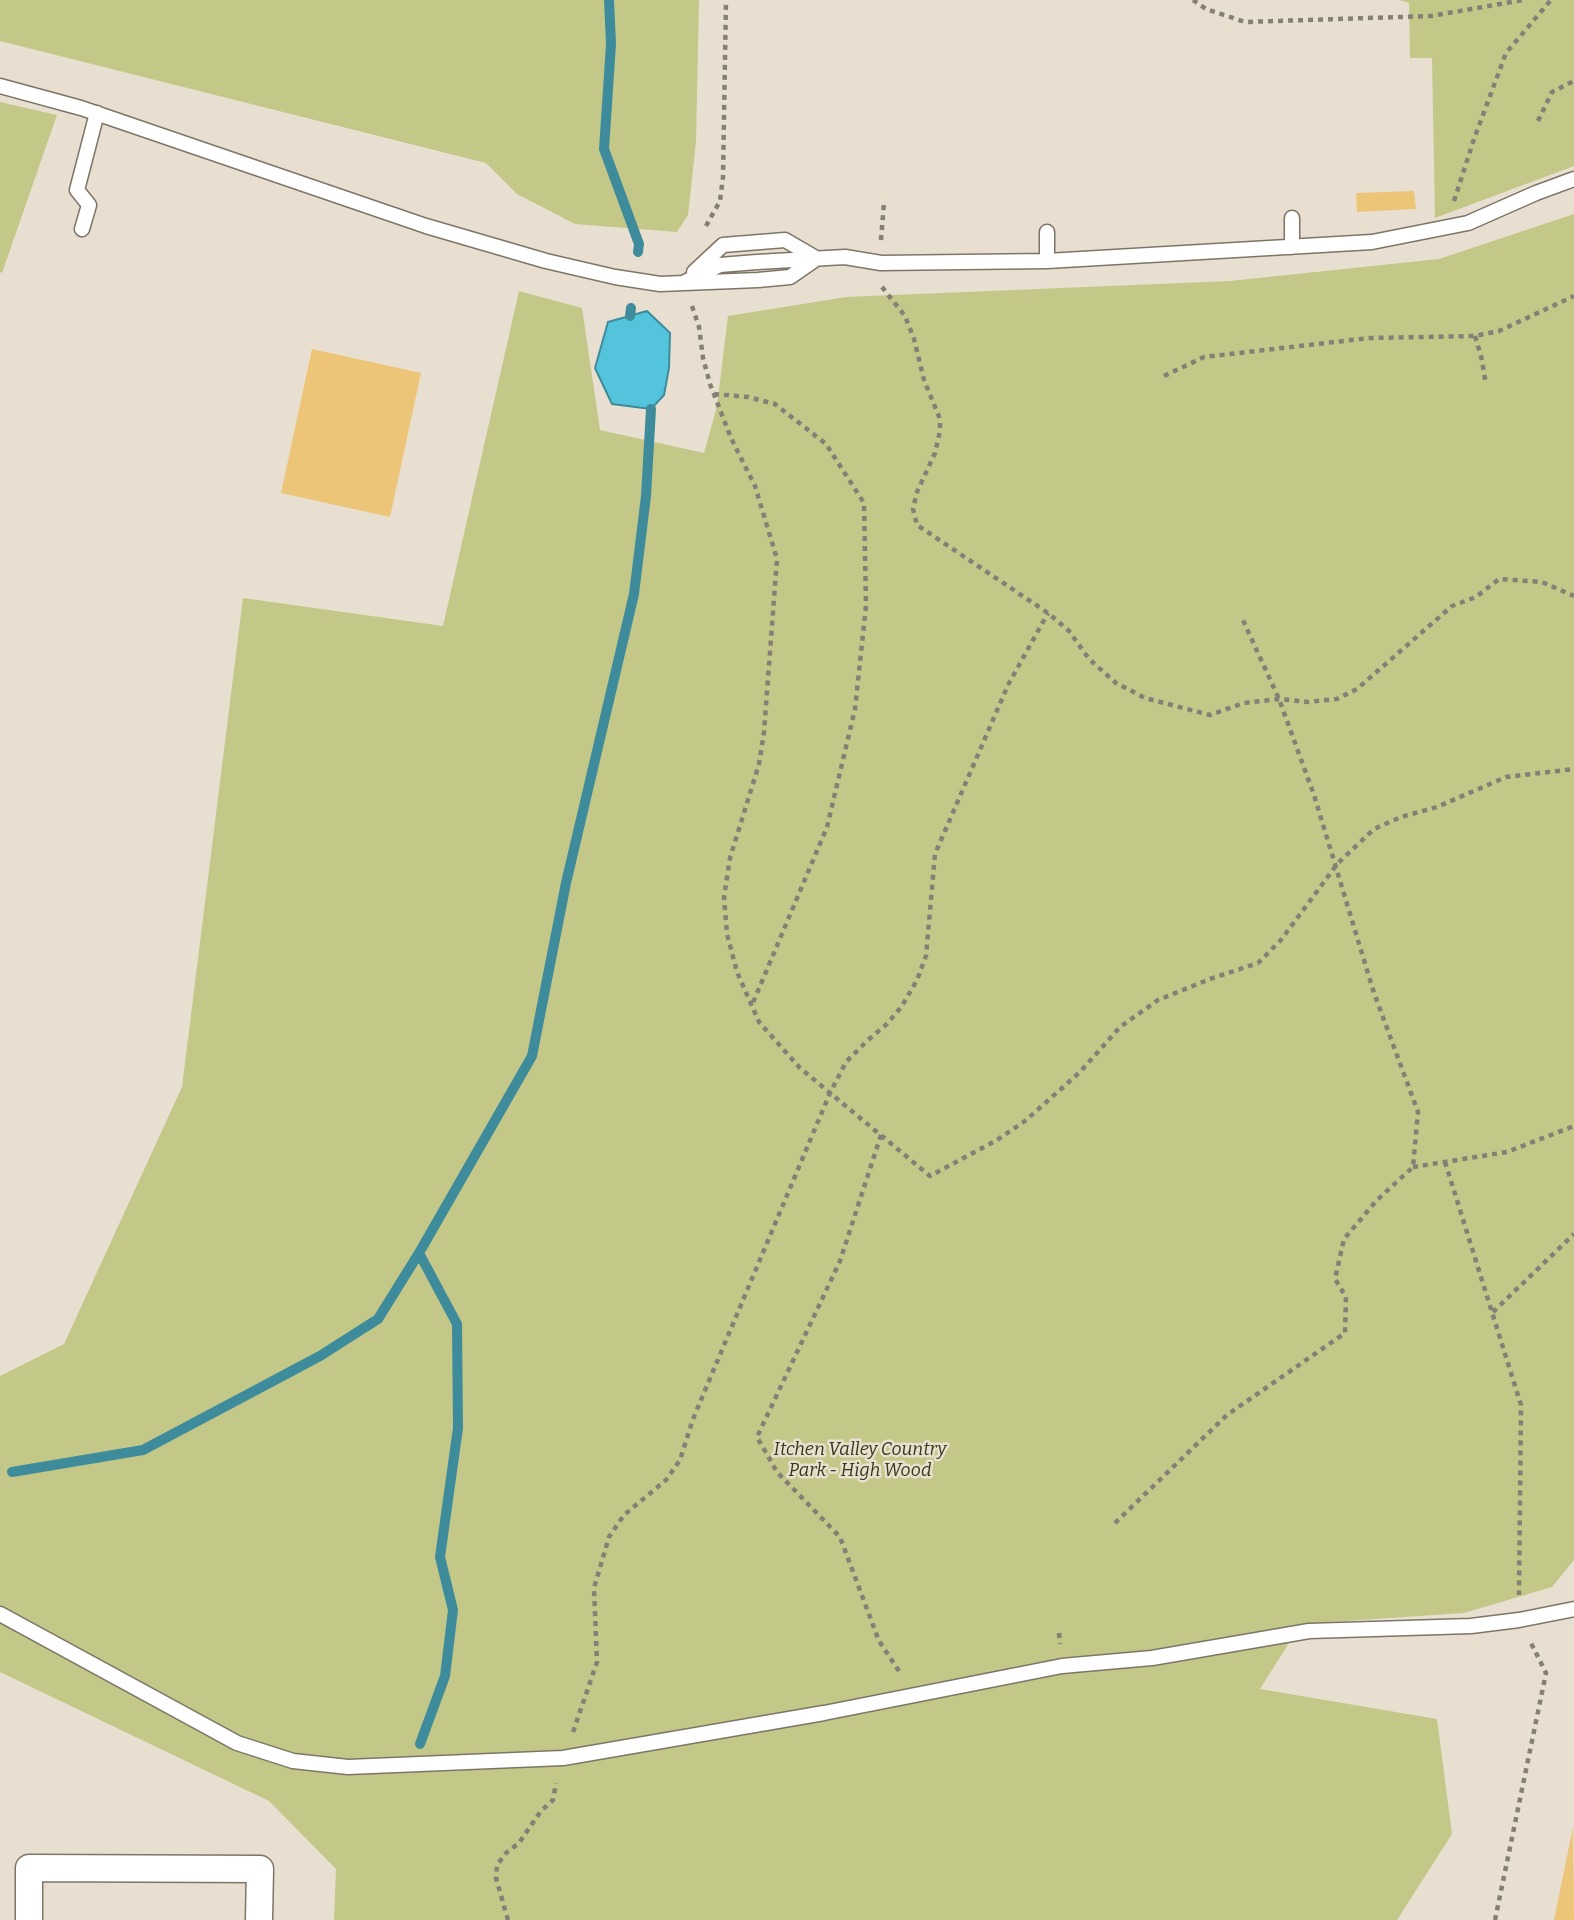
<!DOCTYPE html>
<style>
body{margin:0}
canvas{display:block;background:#e8dfd0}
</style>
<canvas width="1574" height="1920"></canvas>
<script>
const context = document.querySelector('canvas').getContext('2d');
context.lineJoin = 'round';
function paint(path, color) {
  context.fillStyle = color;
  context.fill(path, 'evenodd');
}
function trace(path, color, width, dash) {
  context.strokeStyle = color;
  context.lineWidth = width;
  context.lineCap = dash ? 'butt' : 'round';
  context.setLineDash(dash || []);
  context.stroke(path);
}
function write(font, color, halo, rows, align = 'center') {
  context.font = font + ' Bitter,serif';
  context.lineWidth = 5;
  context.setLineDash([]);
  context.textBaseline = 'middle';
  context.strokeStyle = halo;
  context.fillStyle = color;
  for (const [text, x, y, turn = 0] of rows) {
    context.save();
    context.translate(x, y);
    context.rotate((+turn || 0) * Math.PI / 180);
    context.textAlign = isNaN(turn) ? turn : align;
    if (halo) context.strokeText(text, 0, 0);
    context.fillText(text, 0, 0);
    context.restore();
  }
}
paint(new Path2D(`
 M0,0H699L696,142L688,215L677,232L575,224L517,194L486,163L0,41Z
 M1399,0H1574V166L1435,218L1432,58H1410L1409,3Z
 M0,102L57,115L2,273L0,272Z
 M1574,214V1560L1552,1587L1464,1613L1301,1624L1260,1689L1437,1719L1452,1834L1397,1920H334L336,1869L269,1801L0,1672V1376L64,1344L182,1087L243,598L443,626L519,291L582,308L600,430L704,453L717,406L728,316L846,297L1230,281L1439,259Z`), '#c3c889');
const water = new Path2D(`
 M647,311L670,333L669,368L664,395L651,409L612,404L595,368L608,322Z`);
paint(water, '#53c4db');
trace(water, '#3e8c9b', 2);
trace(new Path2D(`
 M609,0L611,44L604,149L639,244L638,252
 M630,316L631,308
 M419,1253L457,1324L458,1428L440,1557L453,1610L445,1676L420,1744
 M12,1472L143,1450L320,1356L378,1319L419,1253L532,1056L566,883L634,594L646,496L651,409`), '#3e8c9b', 10);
paint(new Path2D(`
 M1414,191L1416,209L1357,212L1356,193Z
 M312,349L421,373L390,517L281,493Z
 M1573,1827L1574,1920H1554Z`), '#edc578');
const lane = new Path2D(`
 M0,86L81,108L426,226L546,261L615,277L660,284L758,280L790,277L816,259
 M1292,218V247
 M82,229L89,205L77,190L97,113
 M1047,232V261
 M694,272L723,245L785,240L816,258
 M683,283L720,265L757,262L845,257L881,263L1047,261L1372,242L1468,223L1536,193L1574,179
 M0,1614L237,1743L293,1761L348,1767L563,1758L824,1713L1062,1666L1152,1658L1309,1631L1471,1626L1519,1620L1574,1609`);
const street = new Path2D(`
 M29,1920V1868L260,1869L259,1920`);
trace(lane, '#7d7567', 17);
trace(street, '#7d7567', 29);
trace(new Path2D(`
 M1193,0L1206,9L1245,22L1431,16L1523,0
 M1538,121L1552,92L1574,81
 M1454,201L1474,139L1506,53L1551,0
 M706,226L720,201L723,177L726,0
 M881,240L884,203
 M882,287L905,316L914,339L924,380L940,419V431L935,453L917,492L913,509L917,525L1048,613L1069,631L1089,659L1116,683L1145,698L1210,715L1244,703L1279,699L1308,702L1337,699L1357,689L1452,606L1476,597L1499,579L1542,582L1574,596
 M692,306L699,327L703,358L710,384L731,438L755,486L777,559L764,732L759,764L730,858L724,897L727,934L737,972L759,1022L800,1068L930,1176L997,1140L1025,1121L1080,1072L1120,1027L1158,1000L1210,979L1258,963L1281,940L1338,863L1374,829L1401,817L1437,807L1506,777L1574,769
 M1475,336L1481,356L1486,384
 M1164,376L1204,357L1369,338L1475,336L1499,331L1574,296
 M714,394L748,397L775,404L826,444L864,503L866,606L855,709L827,827L752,1005
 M881,1135L840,1261L757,1437L777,1472L840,1537L879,1641L901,1674
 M1445,1162L1521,1405L1519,1595
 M1413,1167L1507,1152L1574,1126
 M1493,1312L1574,1234
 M1115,1523L1227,1415L1345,1333L1346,1297L1335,1279L1344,1239L1377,1200L1413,1167L1418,1112L1374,993L1314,795L1279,699L1242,618
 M1059,1633L1060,1644
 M573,1732L597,1662L594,1588L609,1537L624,1515L666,1480L680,1460L693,1419L830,1093L846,1062L868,1040L887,1024L902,1006L917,980L926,956L935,854L1008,685L1048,613
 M508,1920L496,1878L497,1865L506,1853L519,1843L541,1811L553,1800L556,1783
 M1495,1920L1546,1673L1531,1643`), '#857f75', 4.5, [5, 5]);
trace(lane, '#fff', 14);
trace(street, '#fff', 26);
write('italic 18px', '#363815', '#e8dfd0', [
 ["Itchen Valley Country",860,1450],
 ["Park - High Wood",860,1471]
]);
</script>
